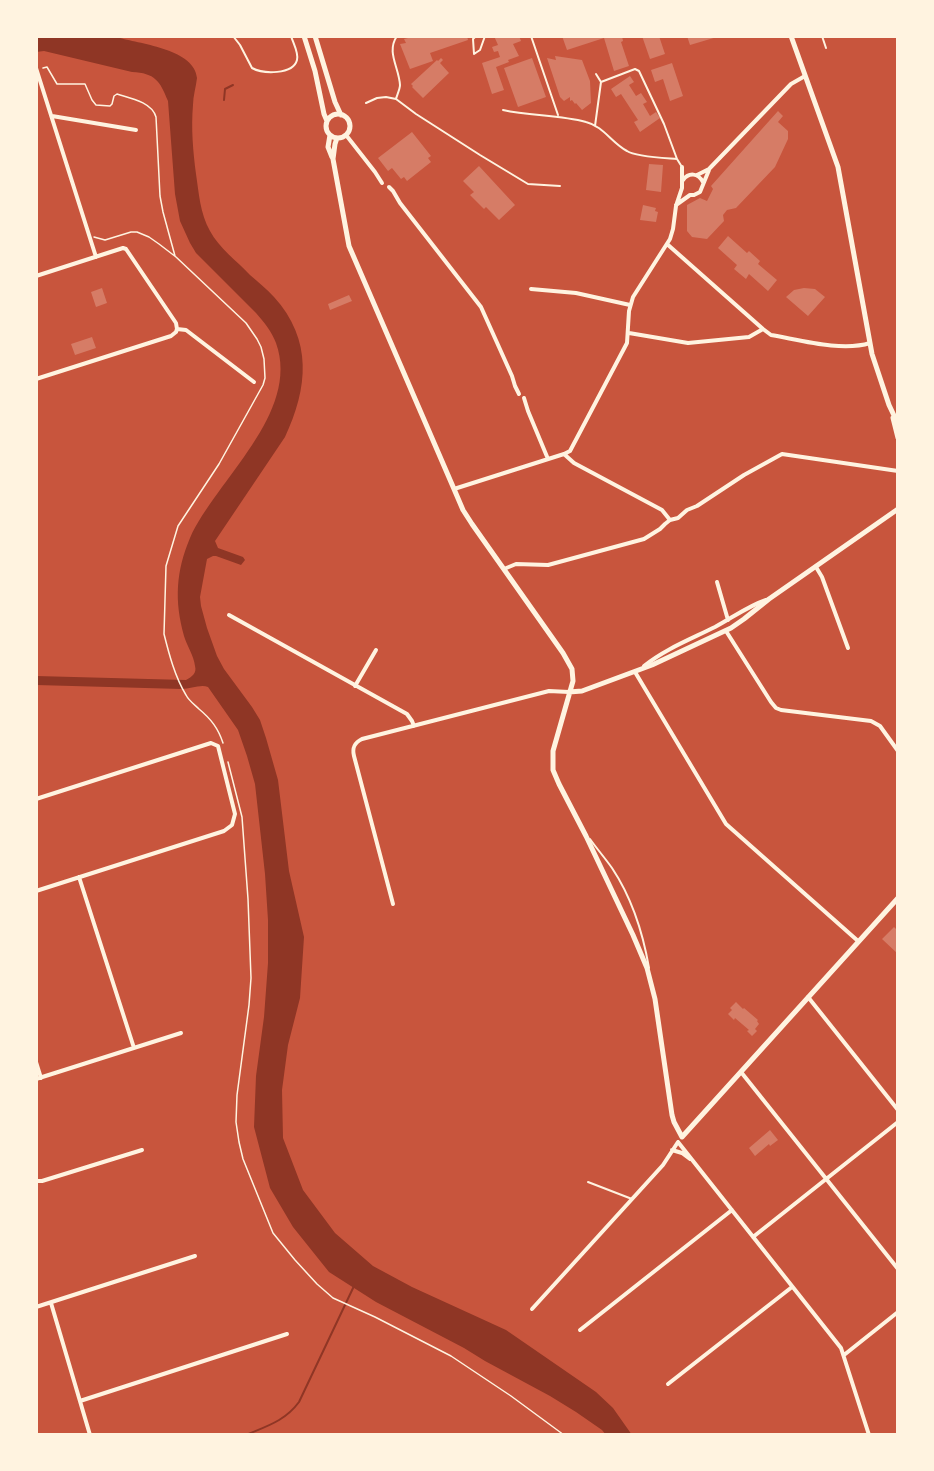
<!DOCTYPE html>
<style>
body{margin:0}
#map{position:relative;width:934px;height:1471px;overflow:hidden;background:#c8553d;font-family:Bitter,serif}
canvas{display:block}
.frame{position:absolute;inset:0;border:38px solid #fff3e0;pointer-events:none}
</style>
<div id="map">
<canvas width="934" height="1471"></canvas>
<div class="frame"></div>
</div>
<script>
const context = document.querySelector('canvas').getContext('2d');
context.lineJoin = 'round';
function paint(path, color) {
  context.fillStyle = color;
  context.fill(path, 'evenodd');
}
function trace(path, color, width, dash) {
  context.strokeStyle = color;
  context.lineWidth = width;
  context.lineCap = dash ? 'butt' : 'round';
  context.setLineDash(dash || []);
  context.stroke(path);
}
paint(new Path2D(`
 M36,36H120V38C142,44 195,50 197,78C196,87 193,96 193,105C191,128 193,151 196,174C199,194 200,213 210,231C219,248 237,261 250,275C258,282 267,289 274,297C313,340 308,388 285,437L215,541L218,548L243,557L245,560L241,565L216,556H213L207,559L200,597L201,606L207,628L217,656L224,669L252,707L260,720L266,738L278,780L289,871L304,937L300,998L288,1045L282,1090L283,1138L303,1190L335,1233L373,1266L412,1287L506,1330L596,1392L613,1408L632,1435H606L602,1430L576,1412L550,1396L485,1361L464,1348L376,1302L329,1272L293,1227L270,1188L254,1127L256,1076L264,1017L268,963V920L265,874L255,784L247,756L238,730L208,687C201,684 190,689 182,689L36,685V676L186,680C192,677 197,673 195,666C194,656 187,646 184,636C174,601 176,571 190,538C216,480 301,413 276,343C272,332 264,322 256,313L196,253L190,243L180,221L175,194L168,101C160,81 155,73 132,72L44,51L36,52Z`), '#8f3625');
trace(new Path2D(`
 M224,100L225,89L233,85
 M246,1435C267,1426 285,1421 299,1402L354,1286`), '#8f3625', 2);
paint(new Path2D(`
 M408,36H467L468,40L430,53L433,61L410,69L400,44L406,43L404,39L408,38Z
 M494,36H511L512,38L519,36L521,41L513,44L519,56L508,60L509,62L496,67L504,90L492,94L482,63L500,57L498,51L494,52L492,47L498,45Z
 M562,36H622L623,41L621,42L629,66L614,71L604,38L567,50Z
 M642,36H659L665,54L650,59Z
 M687,36H716L717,37L690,45Z
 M555,56L582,60L590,81L591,103L582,110L576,103L575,104L572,100L570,101V97L564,101L560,97L547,58L556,60Z
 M441,58L443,60L440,63L449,73L423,98L412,87L413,86L411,84L437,60L438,61Z
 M532,58L546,97L518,107L504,68Z
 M672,63L683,96L670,101L663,79L655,82L651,70Z
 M630,76L634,82L629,85L636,96L641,93L647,102L643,104L650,116L656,112L660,118L640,132L634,122L638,120L621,94L616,97L611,89Z
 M778,111L783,116L778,122L788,131V139L775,167L736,208L727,210L723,215L724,221L707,239L692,237L687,231V205L700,198L707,201L713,189L711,186Z
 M412,132L431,156L428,158L431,162L407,181L404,177L401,179L392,168L388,171L378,158Z
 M649,164L663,165L661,192L646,190Z
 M479,166L515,205L499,220L486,207L484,209L470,195L474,192L463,181Z
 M643,205L656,208L655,211L658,212L656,222L640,220Z
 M728,236L747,253L749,251L760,261L758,264L777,280L768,291L749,274L746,279L734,269L737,265L718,248Z
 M102,288L107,303L96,307L91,292Z
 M804,288L815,289L825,297L808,316L786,297L794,290Z
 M349,295L352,301L330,310L328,304Z
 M92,337L96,348L75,355L71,344Z
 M894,927L898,931V954L882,939Z
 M736,1002L743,1009L744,1008L758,1020L757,1021L759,1024L755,1029L757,1031L752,1036L747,1031L749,1030L735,1018L734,1020L728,1014L732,1010L730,1008Z
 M770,1130L778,1140L770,1146L769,1144L755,1156L749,1148Z`), '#d67c66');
trace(new Path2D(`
 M43,68L47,67L57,84H85L92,100L96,105L110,106L112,104L114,96L117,94C130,98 152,102 156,117L160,196L163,212L175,256
 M94,237L105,240L131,232H137L149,237L159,244L176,257L246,323L257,339L261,347L264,359L265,378L263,385L219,464L178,526L166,566L164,634C169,654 175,677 186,695C189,701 195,705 199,709C211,719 218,728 223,743
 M228,762L242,817L248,899L251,978L249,1005L237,1095L236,1122L239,1142L243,1159L273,1233L295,1260L317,1284L333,1298L375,1317L451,1356L511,1396L564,1435`), '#fff3e0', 1.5);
trace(new Path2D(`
 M233,36L240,45L252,68C263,74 293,75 297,60C299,53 293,43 291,36
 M531,36L558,115
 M822,36L826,48
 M474,54L480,50L485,36
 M474,54L473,39L476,36
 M601,82L635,69L639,71L664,124L677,159L682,167
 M396,99C397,95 400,89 400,85C399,67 386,52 397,36
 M366,103L377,98L386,97L396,99L416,114L480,155L528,184L560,186
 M503,110C530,116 559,115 586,122C603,126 612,143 627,151C636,157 665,158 677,159
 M595,126L601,82L596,74
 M590,839C597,849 605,858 612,868C632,898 643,933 649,968
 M588,1182L632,1199`), '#fff3e0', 2);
trace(new Path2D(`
 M36,68L96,257
 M52,116L136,130
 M346,135L375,172L382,183
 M697,175L709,169L791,84L805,76
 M683,180C689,172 698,173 703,182
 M389,187L393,191L400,203L481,307L512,376L515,386L519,394
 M676,205L690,195H694L700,192L709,170
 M667,244L763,329L771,335C800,340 842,352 870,343
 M36,276L123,248L126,249L176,323L177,329
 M531,289L576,293L630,305
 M177,329L186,330L254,382
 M629,333L688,343L749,337L763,329
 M36,379L171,336L176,332L177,329
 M524,398L528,411L548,459
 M564,454L574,463L662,510L670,520
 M454,489L564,454L570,451L627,343L629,311L633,297L670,239L673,229L676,206L682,188V167
 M816,567L822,577L848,648
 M504,569L516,564L548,565L644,539L660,529L665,524L670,520L678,518L687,510L697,506L744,475L782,454L898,471
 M717,582L728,620
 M229,615L407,714L412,721L414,726
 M726,631L771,702L776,708L781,710L871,721L880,726L898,751
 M644,666C665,649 691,639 715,627C732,618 748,606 766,600
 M635,672L726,824L858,941
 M355,686L376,650
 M36,799L211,743L218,746L235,814L232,825L224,831L36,891
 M79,877L134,1048
 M393,904L354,756C352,748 354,743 362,739L549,691L569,692
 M808,997L898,1110
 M36,1062L41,1078
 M741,1072L898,1269
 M36,1079L181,1033
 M678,1142L841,1348L869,1435
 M672,1150L682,1153L690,1159
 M36,1181H42L142,1150
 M753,1237L898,1122
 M51,1303L90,1435
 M36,1307L195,1256
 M532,1309L663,1165L678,1142
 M580,1330L732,1210
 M844,1355L898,1312
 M668,1384L792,1287
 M80,1401L287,1334`), '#fff3e0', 4);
trace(new Path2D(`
 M304,36L315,71L324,114L327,121
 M315,36L335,102L341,115
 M326 126a12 12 0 1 1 24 0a12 12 0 1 1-24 0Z
 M330,135L328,147L332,157
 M337,138L335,144L333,159L349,246L454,489L463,510L472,524L563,653L572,669L573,681L553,751V770L559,784L586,836L633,935L647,968L655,999L672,1115L674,1122L682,1137L898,898
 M569,692L582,691L652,665L731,628L744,619L769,599L898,509`), '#fff3e0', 5);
trace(new Path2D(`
 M791,36L838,167L872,354L889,405L898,424
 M893,418L898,438`), '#fff3e0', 5);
</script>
